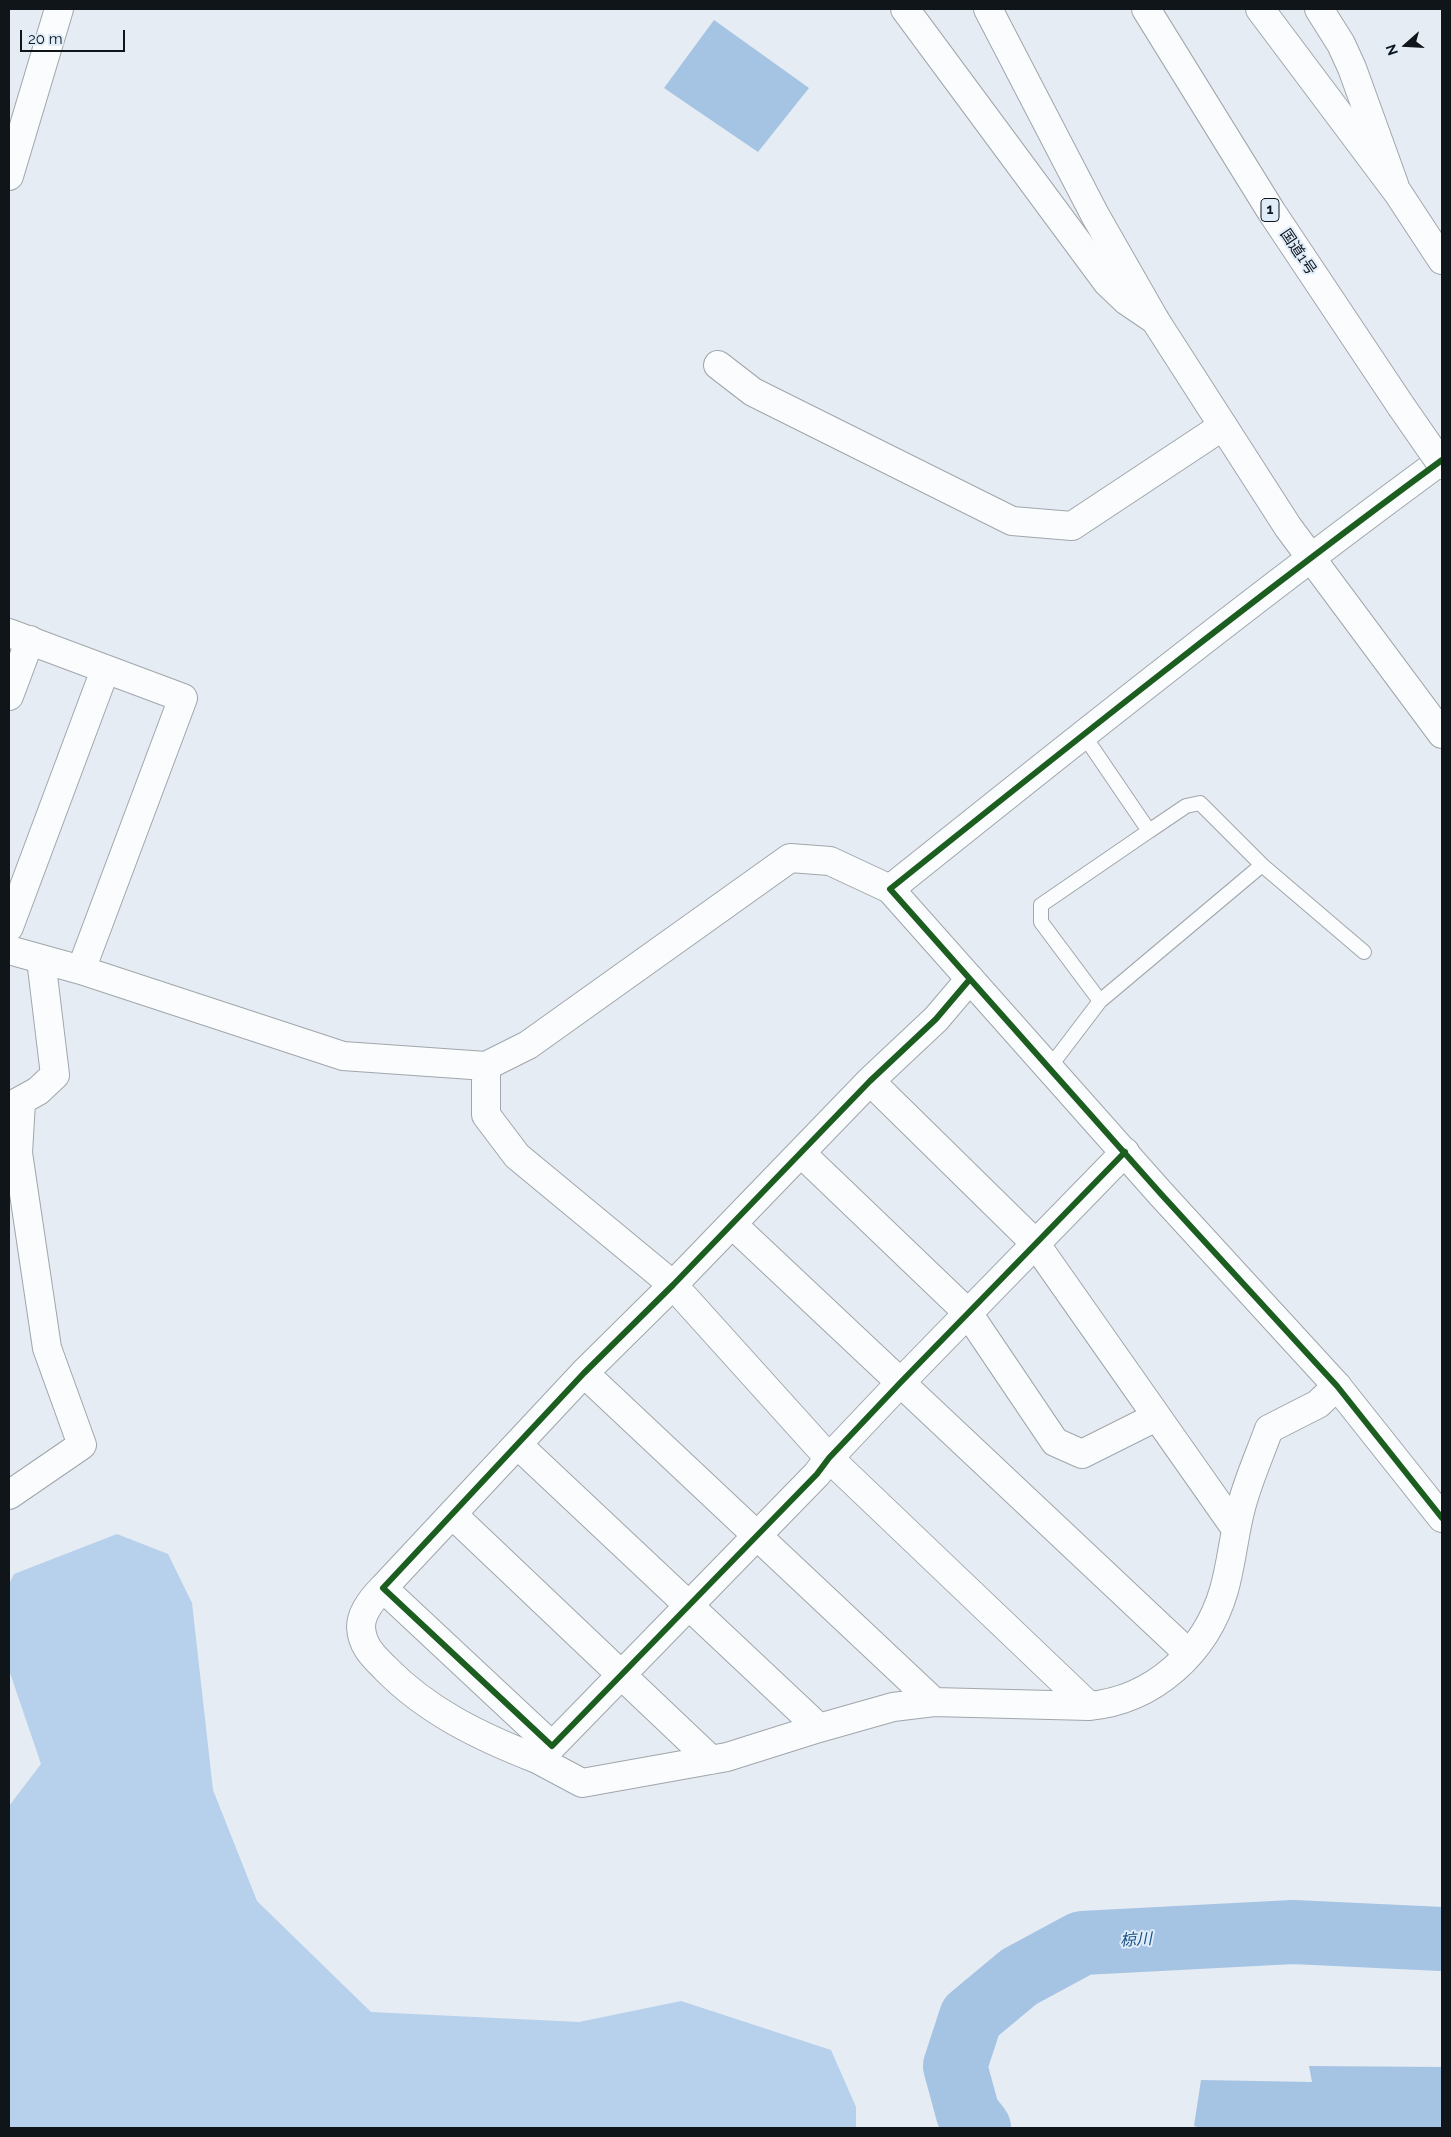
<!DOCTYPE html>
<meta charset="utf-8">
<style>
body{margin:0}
#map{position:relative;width:1451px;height:2137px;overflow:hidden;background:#e5ecf4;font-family:Raleway,sans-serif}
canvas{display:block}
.frame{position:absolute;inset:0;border:10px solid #101519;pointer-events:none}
.north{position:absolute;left:1381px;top:20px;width:50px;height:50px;-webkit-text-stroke:4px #dfecfa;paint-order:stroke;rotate:251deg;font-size:14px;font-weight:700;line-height:20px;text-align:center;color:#101519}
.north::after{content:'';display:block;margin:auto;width:18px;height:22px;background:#101519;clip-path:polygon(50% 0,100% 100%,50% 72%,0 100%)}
.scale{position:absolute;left:20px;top:30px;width:105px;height:22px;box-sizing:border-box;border:2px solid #101519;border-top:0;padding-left:6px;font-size:15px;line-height:18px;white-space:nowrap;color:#101519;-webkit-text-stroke:4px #dfecfa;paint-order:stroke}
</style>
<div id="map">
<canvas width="1451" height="2137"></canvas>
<div class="frame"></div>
<div class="north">N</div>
<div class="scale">20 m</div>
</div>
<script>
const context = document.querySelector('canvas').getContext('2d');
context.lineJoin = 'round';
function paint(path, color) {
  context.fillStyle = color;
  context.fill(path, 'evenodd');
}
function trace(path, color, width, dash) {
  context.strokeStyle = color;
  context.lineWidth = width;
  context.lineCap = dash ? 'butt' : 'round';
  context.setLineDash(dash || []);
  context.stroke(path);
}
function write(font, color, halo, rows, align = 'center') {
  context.font = font + ' Raleway,"Noto Sans JP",sans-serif';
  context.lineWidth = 4;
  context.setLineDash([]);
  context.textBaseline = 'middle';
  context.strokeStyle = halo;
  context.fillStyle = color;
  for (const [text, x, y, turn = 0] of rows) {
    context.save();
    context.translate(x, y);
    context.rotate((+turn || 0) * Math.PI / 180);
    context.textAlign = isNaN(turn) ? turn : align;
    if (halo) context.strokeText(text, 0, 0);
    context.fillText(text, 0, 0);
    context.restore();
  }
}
paint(new Path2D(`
 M117,1534L168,1554L192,1603L213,1790L257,1901L371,2012L579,2022L681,2001L831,2050L856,2107V2128H9V1806L41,1764L9,1670V1584L14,1574Z`), '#b7d0eb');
paint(new Path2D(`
 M714,20L809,88L758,152L664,88Z
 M1309,2066L1442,2067V2128H1201L1194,2126L1201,2080L1312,2082Z`), '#a5c3e2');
trace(new Path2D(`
 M979,2128L968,2114L955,2066L971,2017L1019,1977L1082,1943L1293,1932L1442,1939`), '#a5c3e2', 64);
const service = new Path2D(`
 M1262,865L1364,952
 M1100,1001L1262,865L1200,803L1186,806L1149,831
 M1049,1068L1100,1001L1041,922V905L1149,831L1083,734`);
const minor = new Path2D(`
 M905,9L1107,282L1127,301L1155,320
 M1319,9L1341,44L1352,68L1394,184
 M9,176L59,9
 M718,365L753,392L1012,521L1072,526L1223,426
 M9,633L183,698L81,970
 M9,696L30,640
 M9,927L105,670
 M9,950L81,970L343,1056L486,1066V1115L517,1156L673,1285L829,1458L1089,1706
 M970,979L936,1019L870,1081L673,1285L584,1373L383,1588L552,1746L817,1474L829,1458L901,1382L1125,1152
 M486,1066L528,1045L790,858L830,861L890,889
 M870,1081L1035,1243L1236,1529
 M9,1107L38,1091L55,1075L41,959
 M801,1153L968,1313L1055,1442L1082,1454L1156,1417
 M732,1224L1189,1654
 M584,1373L934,1702
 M518,1445L819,1728
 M9,1495L82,1445L47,1348L18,1153L21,1102
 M453,1515L711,1760
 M383,1588C373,1598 361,1612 361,1627C362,1646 373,1656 385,1668C428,1712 481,1737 537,1759
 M552,1746L537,1759L582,1783L727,1757L819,1728L893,1707L934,1702L1089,1706C1154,1700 1206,1652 1224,1590C1232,1562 1234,1532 1242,1504C1249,1478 1260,1454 1269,1429L1318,1404L1337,1386`);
const tertiary = new Path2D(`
 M1442,460C1254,598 1072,743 890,889L1161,1194L1337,1386L1442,1518`);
const trunk = new Path2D(`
 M988,9L1095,215L1155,320L1288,527L1442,734
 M1146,9L1271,211L1401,406
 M1260,9L1398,193L1442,260`);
trace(service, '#a0a6ab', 16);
trace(minor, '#a0a6ab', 30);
trace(tertiary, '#a0a6ab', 30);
trace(trunk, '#a0a6ab', 30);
trace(service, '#fbfcfd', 14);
trace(minor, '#fbfcfd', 28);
trace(tertiary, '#fbfcfd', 28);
trace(trunk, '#fbfcfd', 28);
const trunkBridge = new Path2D(`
 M1401,406L1442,465`);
trace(trunkBridge, '#a0a6ab', 30, []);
trace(trunkBridge, '#fbfcfd', 28);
trace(new Path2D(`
 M1442,460C1254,598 1072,743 890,889L1161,1194L1337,1386L1442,1518
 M970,979L936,1019L870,1081L673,1285L584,1373L383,1588L552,1746L817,1474L829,1458L901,1382L1125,1152`), '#1b5e20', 6);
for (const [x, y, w] of [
 [1270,210,18]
]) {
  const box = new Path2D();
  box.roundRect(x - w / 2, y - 11.5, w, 23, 4);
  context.fillStyle = '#dfecfa';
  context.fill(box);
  trace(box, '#101519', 1);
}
write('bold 14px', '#101519', null, [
 ["1",1270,210]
]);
write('15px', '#101519', '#dfecfa', [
 ["国道1号",1298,252,56]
]);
write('italic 16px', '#134e81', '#dfecfa', [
 ["椋川",1136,1940,-3]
]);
</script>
